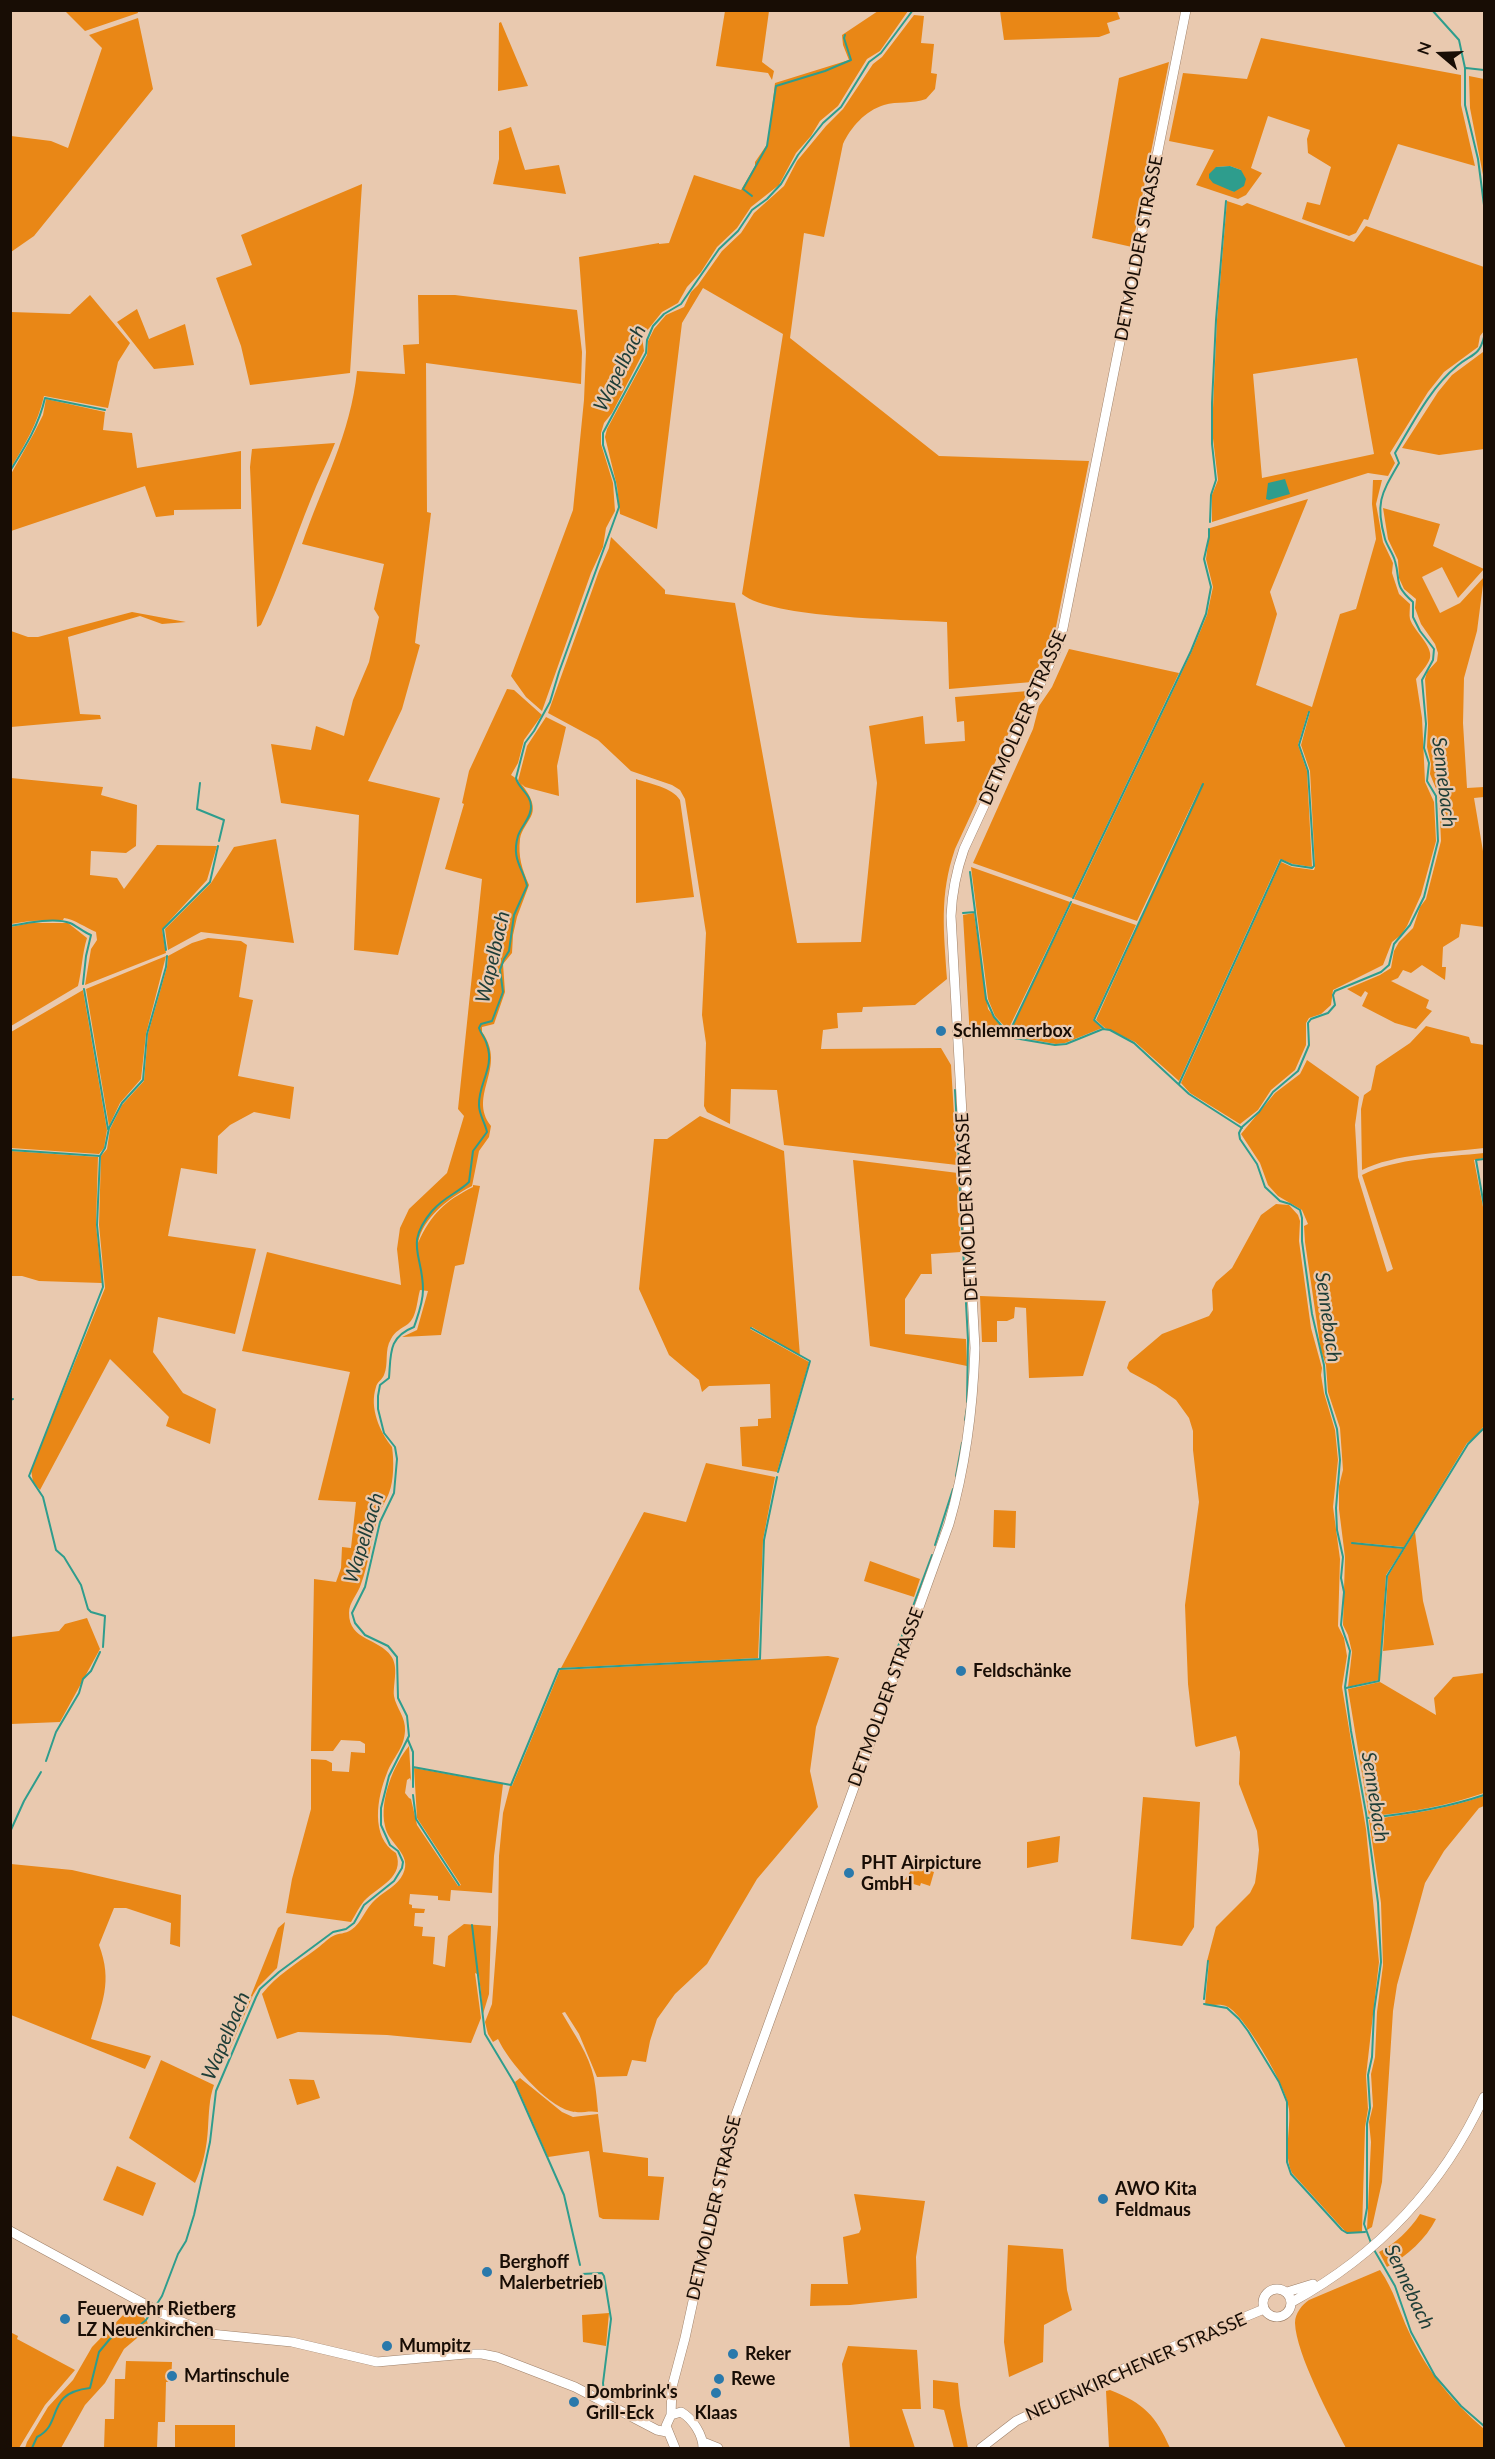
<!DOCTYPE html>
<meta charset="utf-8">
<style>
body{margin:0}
#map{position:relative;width:1495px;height:2459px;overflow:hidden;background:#e9c9af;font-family:Lato,sans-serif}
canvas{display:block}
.frame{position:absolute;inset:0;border:12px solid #180d05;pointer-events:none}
.north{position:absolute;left:1411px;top:24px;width:60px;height:60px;-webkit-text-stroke:4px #e9c9af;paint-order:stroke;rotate:289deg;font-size:16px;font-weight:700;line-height:24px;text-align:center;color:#180d05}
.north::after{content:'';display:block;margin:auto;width:21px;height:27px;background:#180d05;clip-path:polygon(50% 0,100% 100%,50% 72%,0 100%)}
</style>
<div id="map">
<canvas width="1495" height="2459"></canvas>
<div class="frame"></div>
<div class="north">N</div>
</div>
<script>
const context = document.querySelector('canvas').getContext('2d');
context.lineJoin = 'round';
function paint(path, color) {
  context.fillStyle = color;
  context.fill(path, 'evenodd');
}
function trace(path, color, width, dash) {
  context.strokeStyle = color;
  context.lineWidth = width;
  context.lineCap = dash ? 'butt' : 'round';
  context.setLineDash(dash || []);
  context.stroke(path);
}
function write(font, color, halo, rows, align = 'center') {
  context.font = font + ' Lato,sans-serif';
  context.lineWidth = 4.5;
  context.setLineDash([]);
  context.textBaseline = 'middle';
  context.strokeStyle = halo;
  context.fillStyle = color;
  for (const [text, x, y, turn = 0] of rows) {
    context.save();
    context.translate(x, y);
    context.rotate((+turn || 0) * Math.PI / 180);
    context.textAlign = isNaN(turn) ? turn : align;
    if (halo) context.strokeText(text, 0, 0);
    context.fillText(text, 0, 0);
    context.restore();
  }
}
paint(new Path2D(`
 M137,10L138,13L85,31L65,11Z
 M725,11H769L762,62L774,71L772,80L768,73L716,66Z
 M878,11H908L880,51L867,59L838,106L820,121L811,136L796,153L779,185L751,207L737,228L717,247L701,272L687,287L678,303L662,312L642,337L644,351L612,413L604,423L601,433V444L613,483L615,511L606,528L603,547L591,573L542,711L526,697L511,676L573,510L584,400L586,352L579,257L659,243V244L669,243L694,175L741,190L755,166V162L768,143L775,83L849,60L843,45L842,35Z
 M1000,11H1117L1120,19L1107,23L1110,33L1099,37L1004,40Z
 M914,15L924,16L921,43L934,44L931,73L937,74L935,89L926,99C913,104 897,101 884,105C865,111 851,127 843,144L824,237L804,233L790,338L939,456L1089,461L1056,627L1032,682L949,689L947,622C902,619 773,619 742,594L783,334L703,288L682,323L657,529L620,514L617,486L605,437L607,429L647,355L648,341L654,329L666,315L684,307L691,292L698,285L722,251L741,233L754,213L784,186L797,161L826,126L843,109L873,64L882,57Z
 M138,18L153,89L34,236L11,252V136L51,141L68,148L102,48L89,35Z
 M501,22L528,86L498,91L499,23Z
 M1261,38L1461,75V105L1475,166L1398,144L1368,220L1364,219L1356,233L1349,236L1302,219L1307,202L1320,205L1331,167L1308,153L1307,139L1310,130L1268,116L1251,168L1262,173L1246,195L1238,199L1196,185L1214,150L1169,141L1183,73L1247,79ZM1230,166L1241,170L1234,192L1223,186L1216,167Z
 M1169,62L1132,247L1092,238L1119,78Z
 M1469,76L1484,79V180L1470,108Z
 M511,127L525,170L559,165L566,194L493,184L499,159V131Z
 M362,184L350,373L250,385L241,346L216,278L252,265L241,235Z
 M1227,201L1242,206L1247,203L1354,242L1366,226L1484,267V331L1480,336L1478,347L1444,372L1428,392L1390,453L1395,463L1388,476L1368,473L1212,522V495L1218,480L1212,430L1217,320ZM1357,358L1374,454L1262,478L1253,374Z
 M90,295L130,343L118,362L108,408L44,396C38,423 25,444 11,468V312L70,314Z
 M418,295H455L577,310L582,352L581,384L426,363L427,512L431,513L415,643L420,645L402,709L368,781L440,798L398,955L354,950L359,815L281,803L271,744L311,750L316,726L344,736L353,700L369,662L379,617L374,609L384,564L302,544C322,486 351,433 357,371L405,374L403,345L419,344Z
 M137,309L149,339L185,324L194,365L154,369L117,322Z
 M1484,348V449L1439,455L1402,448L1438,392L1452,375L1483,352Z
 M46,399L105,412L103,430L132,433L137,468L241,451V509L174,510V515L156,517L145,486L11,531V474L34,433L43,415Z
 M335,443C328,462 318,480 311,499C294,541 280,584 261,625L257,627L250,467L252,449Z
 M1373,480H1382L1376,504L1383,542L1393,563L1392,573L1399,594L1410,604C1410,609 1409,615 1410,619C1414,631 1433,646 1430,658C1428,665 1421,672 1416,679L1422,718L1425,782L1434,802L1436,841L1421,895L1407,926L1401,935L1392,942L1383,965L1333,990L1331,1005L1321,1014L1309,1018L1306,1023V1045L1295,1070L1271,1090L1258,1110L1240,1124L1190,1093L1181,1083L1281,862L1292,867L1314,870L1315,867L1310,771L1301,745L1310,712H1308L1298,745L1307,771L1312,867L1293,864L1280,859L1179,1081L1135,1042L1105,1028L1096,1020L1202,783L1137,921L1074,899L1192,651L1207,615L1213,587L1206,559L1210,528L1308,499L1270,592L1277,614L1256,685L1312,707L1340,614L1356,609L1376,539L1372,504Z
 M1383,508L1440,524L1433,546L1484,569L1458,598L1442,567L1422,577L1440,613L1460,603L1484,577L1477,631L1464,678L1463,723L1467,788L1484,787V797L1474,798L1484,857V927L1461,924L1459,937L1443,947L1442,967H1446L1445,980L1422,965L1411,973L1403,970L1398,978L1391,981L1429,1000L1426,1008L1432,1011L1416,1029L1395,1023L1362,1006L1368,993L1365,991L1361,997L1347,989L1380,975L1391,968L1394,951L1399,942L1413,928L1420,907L1426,899L1441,841L1439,796L1430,774L1431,764L1427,747L1428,725L1425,679L1427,672L1437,661L1438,653L1435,644L1421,624L1415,608L1416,599L1404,589L1399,578L1398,560L1388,539Z
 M611,537L665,590V594L735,603L797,943L861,942L877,783L869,726L923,716L925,744L965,741L964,721L957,722L955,697L1028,691L955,849C939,896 944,931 947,979L915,1005L863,1007L862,1012L837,1013L838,1028L823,1030L821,1049L941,1048L951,1065L957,1165L784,1145L777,1090L731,1089L730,1124L707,1112L704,1106L706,1043L702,1015L706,933L685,799L680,790L672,785L631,771L598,740L548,713L599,571L609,548Z
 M132,612L186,622L162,624L140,616L68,637L80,714L100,715L101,719L11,727V631L28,637H38Z
 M1069,649L1179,673L1072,898L973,863L1033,729L1039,706L1052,687Z
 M507,689L514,690L542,715L524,740L518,763L511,775C521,781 537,801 532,814C529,822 521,830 520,839C518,857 522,869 529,885L517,917L513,935L512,953L503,964L505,992L494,1024L482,1027V1032C508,1068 467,1095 491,1126L489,1137L479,1151L472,1186C449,1198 423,1217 418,1243C431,1214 445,1201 473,1187V1185L480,1186L464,1264L455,1266L441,1335L402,1337L417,1330L428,1291L420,1290C417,1300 417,1317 408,1324C401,1329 395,1331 391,1339C384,1350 389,1364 384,1375C382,1380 377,1382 376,1387C369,1408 380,1432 392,1447C394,1460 394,1481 389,1493C386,1501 380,1509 378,1518C371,1539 369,1563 361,1584C358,1594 349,1602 349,1613C349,1641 379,1638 391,1656C399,1667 393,1683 394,1696C396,1708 406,1717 405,1731C404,1749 393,1757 387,1773C377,1797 370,1837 396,1853C405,1877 379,1886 364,1901C359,1907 356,1914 351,1922L286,1913L292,1879L311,1809V1759L326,1760L332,1763V1771L349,1772L351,1752L365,1753V1744L360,1741L341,1740L333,1751H311L314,1579L336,1582L341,1568L342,1547L351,1548L356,1502L318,1500L350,1372L242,1351L267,1252L401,1285L397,1249L400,1228L409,1209L447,1173L464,1116L458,1109L482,879L445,869L464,804L462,803L469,771Z
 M546,717L566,727L557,766L559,796L525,787L518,781L527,746Z
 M11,778L103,787L101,795L137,805L136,846L126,853L91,851L90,875L117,878L124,889L157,845L217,846L207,880L162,929L166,953L85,985L91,949L97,940L96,932C86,928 74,919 64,918L63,920L30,921L11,924Z
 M636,779C650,784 672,787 680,800L694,897L636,903Z
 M276,839L294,943L201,932L168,950L165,929L211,883L234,847Z
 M971,867L1070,902L1008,1030L995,1016L988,999Z
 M1072,903L1136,925L1093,1020L1102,1028L1065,1043L1056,1044L1015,1037L1009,1032Z
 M974,913L988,1009L1010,1037L970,1038L963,915Z
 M30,923H68L87,938C82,954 82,970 78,986L11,1026V927Z
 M208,938L241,941L247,945L239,997L253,1000L238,1076L294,1087L290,1119L254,1112L230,1125L218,1136L217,1174L181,1168L168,1236L256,1249L235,1334L158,1317L153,1352L183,1393L216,1409L210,1444L166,1426L169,1417L110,1359L40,1490L33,1482L31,1470L105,1288L99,1225L101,1156L107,1149L110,1129L122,1105L144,1081L148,1034L167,967L168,956L192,943Z
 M166,956L146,1034L141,1079L120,1103L109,1126L86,989Z
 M83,990L107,1130L104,1148L99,1154L11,1148V1032Z
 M1426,1026L1469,1037L1471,1043L1484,1045V1148C1449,1152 1393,1154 1362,1170L1361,1109L1364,1095L1371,1090L1376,1066L1410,1043Z
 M1307,1060L1359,1097L1355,1125L1358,1177L1387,1272L1393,1269L1362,1175C1395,1158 1447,1157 1484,1153V1158L1474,1160L1484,1212V1426L1474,1438L1467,1443L1404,1547L1351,1542L1403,1549L1386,1575L1379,1680L1348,1687L1352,1652L1348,1635L1343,1625L1345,1557L1339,1509V1486L1343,1470L1340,1428L1328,1392L1326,1365L1321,1351L1305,1242L1304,1226L1308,1224L1302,1210L1278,1196L1268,1185L1260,1163L1241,1134L1275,1093L1300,1074Z
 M700,1116L784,1151L800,1356L752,1327L750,1329L809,1362L777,1472L742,1466L740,1427L758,1426V1419L771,1418L770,1384L709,1386L702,1392L699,1380L669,1355L639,1289L654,1139H667Z
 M11,1151L98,1157L96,1225L102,1283L39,1281L22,1276H11Z
 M853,1160L958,1173L961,1252L931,1254L932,1274H921L905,1299V1334L966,1339L967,1366L870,1346Z
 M1276,1204L1289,1205L1298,1215L1300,1221L1299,1241L1311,1328L1322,1368L1321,1375L1324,1393L1335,1430L1338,1460L1333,1507L1340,1559L1338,1626L1344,1638L1347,1656L1342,1687L1366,1829L1379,1962L1366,2076L1368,2109L1365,2127L1362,2232L1360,2233H1347L1343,2229L1292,2173C1283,2153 1291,2130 1289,2109C1288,2089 1245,2016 1228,2007C1220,2003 1213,2006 1205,2005L1209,1961H1207L1216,1927L1250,1893L1255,1883L1257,1869L1259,1850L1257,1831L1239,1784L1240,1752L1236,1736L1196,1747L1195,1745L1188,1684L1185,1605L1199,1502L1193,1450V1431L1189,1418L1176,1400L1156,1386L1130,1372L1127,1368L1129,1362L1162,1334L1209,1316L1213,1310L1212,1290L1216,1282L1232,1268L1261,1215Z
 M980,1296L1106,1301L1083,1376L1029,1378L1026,1308L1015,1307L1014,1318L1007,1321H997V1342H982Z
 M706,1463L775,1477L763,1540L758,1658L561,1668L644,1512L686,1522Z
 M994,1510L1016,1511L1015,1548L993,1547Z
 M1415,1532L1423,1601L1434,1645L1383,1651L1388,1576Z
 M870,1561L920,1579L914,1597L864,1581Z
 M87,1618L100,1649L60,1722L11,1724V1637L59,1631L65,1624Z
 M828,1656L839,1658L816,1727L810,1771L818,1807L757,1879L707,1964L675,1994L657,2019L650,2041L646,2062L632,2060L627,2076L597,2077L579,2034L565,2012L562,2013C574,2034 589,2054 594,2078C596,2089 597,2101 598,2112C589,2110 579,2114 570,2111C546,2105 508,2061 498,2039L493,2042L488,2034L485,2022L492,2004L498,1925L499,1856L503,1813L510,1786H512L560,1670Z
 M1484,1673V1793C1446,1806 1409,1813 1369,1816L1348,1689L1380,1682L1436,1715L1434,1698L1453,1677Z
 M409,1746L411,1781L410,1778L407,1780L405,1793L409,1798L411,1799L417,1825L458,1886L461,1885L417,1818L414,1768L503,1784L494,1856L492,1893L451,1890L450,1901L438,1900V1896L410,1894L409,1904L412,1905V1908L425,1909L424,1913H415L414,1926L423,1927L422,1936L435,1937L433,1964L445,1967L448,1936L464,1924L491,1926L489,1994L483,2014L479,1975L475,1973L481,2018L471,2043L387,2035L298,2032L277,2039L262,1994C276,1976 297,1963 315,1950C321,1946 327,1939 333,1936C339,1933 345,1934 351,1930C362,1923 365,1908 376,1899C385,1891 398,1885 403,1874C413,1854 388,1844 385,1826C379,1800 394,1764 409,1746Z
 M1484,1796V1806L1479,1808L1444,1851L1425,1883L1397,1985L1393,2011L1382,2182L1372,2227L1367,2230L1371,2142L1369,2122L1373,2106L1371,2074L1375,2057L1377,2012L1383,1965L1381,1903L1369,1820C1409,1814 1446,1809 1484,1796Z
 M1143,1797L1200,1802L1194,1927L1182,1946L1131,1939Z
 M1060,1836L1058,1862L1027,1868V1842Z
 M11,1864L72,1870L181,1895L180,1947L170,1944L171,1923L126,1908H114L99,1945C113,1982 102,2003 91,2039L151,2056L145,2069L11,2015Z
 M914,1866L934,1872L930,1886L921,1883L920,1886L904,1881Z
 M285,1922L277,1968L258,1987L253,1995L226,2058L278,1928Z
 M161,2060L214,2085C209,2099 209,2113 208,2128C207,2147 203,2166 195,2183L129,2138Z
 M520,2078L562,2112L573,2117L598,2114L603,2152L648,2158V2176L664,2177L659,2220L603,2219L599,2217L589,2151L548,2157L515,2082Z
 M289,2079L314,2080L320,2098L297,2105Z
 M117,2166L156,2183L143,2216L103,2200Z
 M854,2194L925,2201L916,2257L917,2298L850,2305L810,2306L811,2284H848L843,2237L859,2233L861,2229Z
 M1420,2214L1436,2219C1426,2239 1407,2256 1387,2267L1379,2252C1396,2243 1409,2231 1420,2214Z
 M1008,2245L1063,2249L1067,2290L1072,2310L1044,2325L1043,2362L1009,2377L1004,2342Z
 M1380,2270C1394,2290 1399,2311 1409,2332C1428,2373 1451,2400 1484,2429V2448H1346C1331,2419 1296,2354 1295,2323C1295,2313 1302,2305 1309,2300Z
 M131,2310L141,2314L147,2321L148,2325L143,2333L124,2349L105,2383L85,2405L61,2448H25L27,2442L48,2407L73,2380L92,2347L126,2312Z
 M609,2313L606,2346L583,2342L582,2315Z
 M10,2332L18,2336L17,2339L75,2370L45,2405L19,2448H11Z
 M848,2346L917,2350L921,2409H902L915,2448H850L842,2364Z
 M126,2361L172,2362L171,2382H166L165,2422H158L157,2448H104L105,2419H114L115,2379H125Z
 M933,2380L958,2383L960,2405L968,2448H954L944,2410L933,2408Z
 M1110,2390C1144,2403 1156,2416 1170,2448H1109L1106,2391Z
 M175,2425H235V2448H175Z`), '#e98716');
paint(new Path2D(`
 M1230,166L1241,170L1246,179L1244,186L1234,192L1213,183L1209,178V174L1216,167Z
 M1285,479L1290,494L1269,500L1266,499L1268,483Z`), '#2e9d8d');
trace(new Path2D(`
 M1432,10L1459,40L1465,68V105L1478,159L1484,205
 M1466,68L1484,70
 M752,196L743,189L767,146L776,86L825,71L851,60L844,38L845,35
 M10,471C25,447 39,425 45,398L105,410
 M1210,522L1211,495L1216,480L1212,444V403L1216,320L1226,201
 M200,783L197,809L224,820L219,841
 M970,872L975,911
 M1073,898L1191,651L1206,614L1211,587L1204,559L1209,537V529
 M1071,902L1009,1033L1014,1038L1055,1045L1066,1044L1103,1029L1110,1030L1134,1043L1189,1094L1242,1128
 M963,913L975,912L986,999L994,1017L1008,1033
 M10,926C26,923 55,917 70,923C77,926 83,932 91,935L86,956L83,984
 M166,950L163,929L210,882L218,846
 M84,989L108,1129
 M1104,1029L1094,1020L1203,784
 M1179,1084L1281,860L1292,865L1312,868L1314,866L1308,771L1299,745L1309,712
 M955,1090L959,1163
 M10,1150L100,1156
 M1484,1159L1476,1160L1484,1206
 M959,1174L968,1340L967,1402
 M751,1328L810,1361L778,1472
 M10,1400L13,1399
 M965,1420L967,1408
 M956,1476L962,1443
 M1352,1543L1403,1548
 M935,1545L953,1489
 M103,1647L105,1616L91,1612L88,1609L81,1585L64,1557L56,1550L43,1497L29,1476L103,1287L97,1225L100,1156L105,1148L109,1128L122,1103L143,1080L147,1034L166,967L167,956
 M890,1668L932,1555
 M1346,1688L1379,1681L1387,1576L1468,1444L1484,1428
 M408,1740L413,1752V1787
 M46,1761L56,1732L79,1693L83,1679L91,1671L100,1652
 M413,1767L511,1785L559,1669L760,1659L764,1540L777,1477
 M413,1795L416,1819L459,1885
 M1367,1818C1408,1814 1446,1808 1484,1795
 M10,1832L24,1801L41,1772
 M472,1925L485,2034L515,2084L564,2195L580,2265
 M1204,1999L1208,1961
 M1204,2004L1227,2008L1239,2019L1248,2031L1279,2082L1287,2102V2162L1291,2174L1342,2230L1347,2233L1365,2232
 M1371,2243L1364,2224L1367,2208V2124L1370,2108L1368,2075L1372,2057L1374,2011L1381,1962L1378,1903L1366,1813L1351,1731L1345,1687L1350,1651L1341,1625L1344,1592L1341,1578L1343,1557L1337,1530L1336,1508L1340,1460L1337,1429L1326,1393L1324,1365L1312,1314L1302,1241V1218L1300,1210L1290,1204L1280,1201L1265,1187L1257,1164L1240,1139L1239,1133L1242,1127L1259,1112L1273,1092L1298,1071L1309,1045L1308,1023L1311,1019L1328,1013L1335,1005L1333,995L1335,991L1381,972L1389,965L1394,944L1410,925L1424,897L1438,841L1436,796L1427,781L1429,763L1424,748L1426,724L1422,680L1433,660L1434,649L1420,631L1413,617V602C1393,584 1401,582 1395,561C1393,553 1387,546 1385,539C1375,503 1381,494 1399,463L1395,453C1413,423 1430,388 1457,366C1471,354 1479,357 1484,337
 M1373,2248L1395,2286L1411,2332L1435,2376L1461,2406L1484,2426
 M582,2274L602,2273L604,2276L611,2319L603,2383L604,2393
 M155,2307L162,2296L178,2254L186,2241L194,2215L210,2142L216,2091L256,1997L260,1989L279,1972L333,1932L346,1929L354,1923L364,1905L394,1881L402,1868L403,1862L398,1851L390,1845L381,1825V1808L389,1776L409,1736L407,1716L398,1698L397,1657L388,1646L365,1635L355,1623L352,1613L365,1587L380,1522L394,1493L397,1459L395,1447L384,1433L378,1409V1396L380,1385L389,1378C391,1354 388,1337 414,1327C418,1315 423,1303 423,1290C423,1254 404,1245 432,1211C445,1196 458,1193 469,1182L473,1151L487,1132C485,1122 479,1115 479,1105C478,1084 495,1067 487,1045C486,1039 481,1034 479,1028L481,1024L492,1021L503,992L500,970L504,959L509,951L514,915L527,886C523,868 511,859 518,836C521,826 532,817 531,806C531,794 518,788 516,778L525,743L534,731L550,702L559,672L619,507L615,482L603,445V433L646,353L647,340L653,326L664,314L681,304L719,249L738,231L752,210L767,199L781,184L798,155L823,123L841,107L869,62L881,53L913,10
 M32,2448L37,2437C64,2424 44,2393 90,2388L99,2352L109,2340L117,2332L134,2330L146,2320L152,2311`), '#2e9d8d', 2);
const secondary = new Path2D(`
 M10,2231L161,2313L210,2334L292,2342L377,2362L466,2354H482L497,2357L575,2387L657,2430L667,2432
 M1263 2303a14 14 0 1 1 28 0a14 14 0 1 1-28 0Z
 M1287,2292L1313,2284
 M1292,2302C1378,2255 1443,2185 1484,2097
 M671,2415L672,2387L685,2338L730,2131L949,1524C966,1465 973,1409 975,1348L951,916C952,892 956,872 964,849L1057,648L1063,628L1186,10
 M703,2442L718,2448
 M675,2448L666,2426L671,2415L681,2412C693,2419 703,2435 703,2448
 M981,2448L1016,2421L1146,2358L1264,2309`);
trace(secondary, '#9f8169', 10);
trace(secondary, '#fff', 9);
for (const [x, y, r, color] of [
 [941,1031,6,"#2a79ab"],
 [961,1671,6,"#2a79ab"],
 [849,1873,6,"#2a79ab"],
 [1103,2199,6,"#2a79ab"],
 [487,2272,6,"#2a79ab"],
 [65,2319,6,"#2a79ab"],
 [387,2346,6,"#2a79ab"],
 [733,2354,6,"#2a79ab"],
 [172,2376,6,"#2a79ab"],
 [719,2379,6,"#2a79ab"],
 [716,2393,6,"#2a79ab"],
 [574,2402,6,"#2a79ab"]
]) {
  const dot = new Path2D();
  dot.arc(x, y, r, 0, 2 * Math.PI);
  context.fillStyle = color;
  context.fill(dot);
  trace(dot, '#e9c9af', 2);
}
write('18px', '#180d05', '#e9c9af', [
 ["DETMOLDER STRASSE",1139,248,-79],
 ["DETMOLDER STRASSE",1023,718,-66],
 ["DETMOLDER STRASSE",967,1207,-93],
 ["DETMOLDER STRASSE",886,1697,-70],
 ["DETMOLDER STRASSE",714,2208,-77],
 ["NEUENKIRCHENER STRASSE",1136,2367,-24]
]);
write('bold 18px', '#180d05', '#e9c9af', [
 ["Schlemmerbox",953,1031],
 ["Feldschänke",973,1671],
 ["PHT Airpicture",861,1863],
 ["GmbH",861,1884],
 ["AWO Kita",1115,2189],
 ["Feldmaus",1115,2210],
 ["Berghoff",499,2262],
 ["Malerbetrieb",499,2283],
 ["Feuerwehr Rietberg",77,2309],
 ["LZ Neuenkirchen",77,2330],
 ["Mumpitz",399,2346],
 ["Reker",745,2354],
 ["Martinschule",184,2376],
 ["Rewe",731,2379],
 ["Dombrink's",586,2392],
 ["Grill-Eck",586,2413],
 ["Klaas",716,2413,"center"]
], 'left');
write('italic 20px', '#1d3d37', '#e9c9af', [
 ["Wapelbach",620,368,-64],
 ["Sennebach",1444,782,83],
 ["Wapelbach",493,957,-77],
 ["Sennebach",1328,1317,82],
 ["Wapelbach",364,1538,-73],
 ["Sennebach",1375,1797,81],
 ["Wapelbach",226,2036,-67],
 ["Sennebach",1409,2287,65]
]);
</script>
